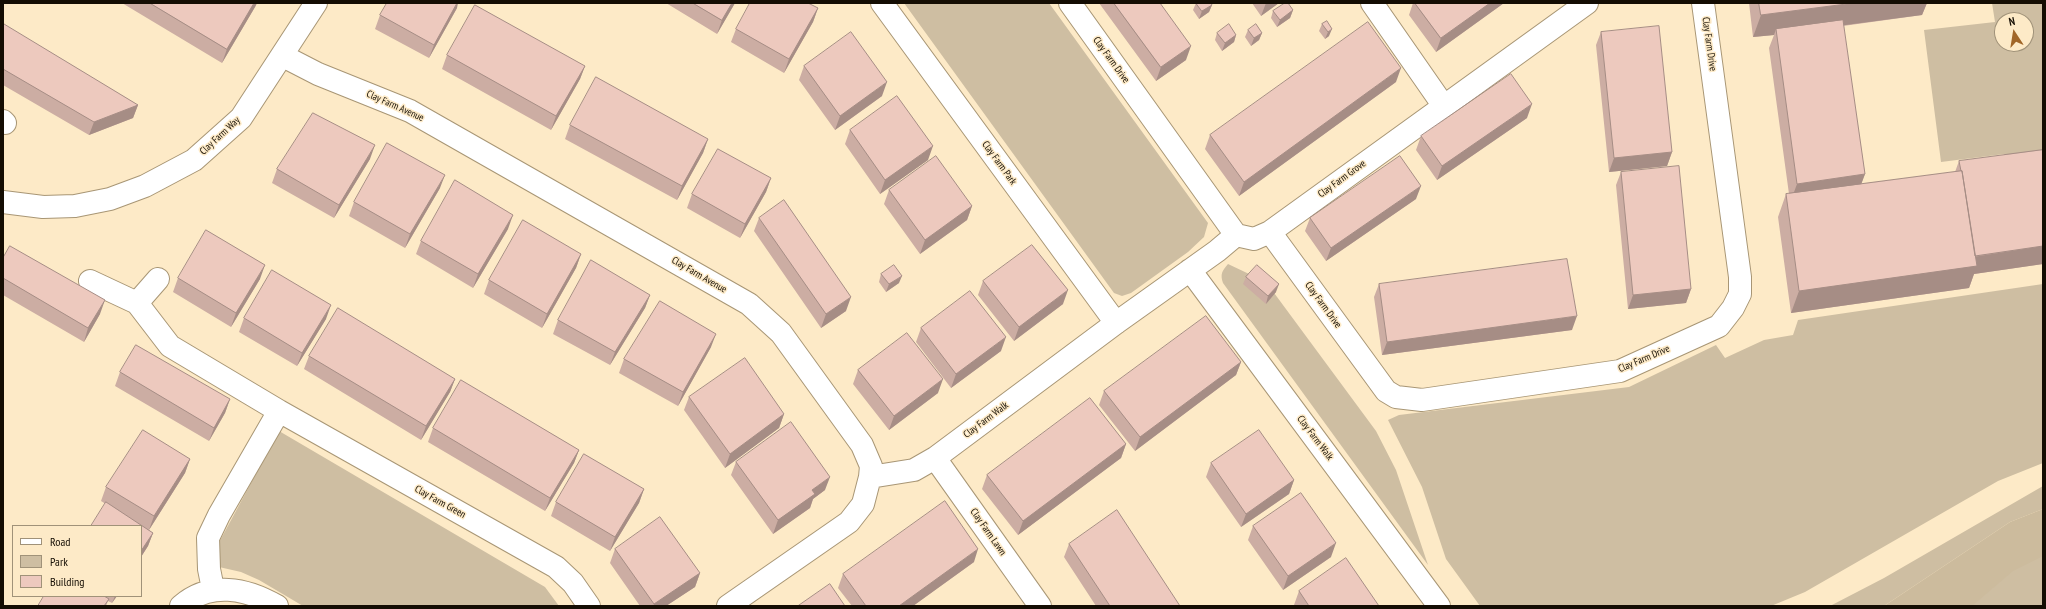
<!DOCTYPE html>
<style>
body{margin:0}
#map{position:relative;width:2046px;height:609px;overflow:hidden;background:#fdeac7;font-family:"PT Sans Narrow",sans-serif}
canvas{display:block}
.frame{position:absolute;inset:0;border:4px solid #140d03;pointer-events:none}
.legend{position:absolute;left:12px;top:525px;width:130px;height:72px;box-sizing:border-box;background:#fdeac7;border:1px solid #a09279;margin:0;padding:5px 7px;list-style:none;font-size:12px;color:#140d03}
.legend li{display:flex;align-items:center;gap:8px;height:20px}
.legend b{width:20px;border:1px solid #a09279}
.north{position:absolute;left:1994px;top:12px;width:40px;height:40px;box-sizing:border-box;background:#fdeac7;border:1px solid #a09279;border-radius:50%;rotate:348deg;font-size:11px;font-weight:700;line-height:16px;text-align:center;color:#140d03}
.north::after{content:'';display:block;margin:auto;width:14px;height:18px;background:#a16627;clip-path:polygon(50% 0,100% 100%,50% 72%,0 100%)}
</style>
<div id="map">
<canvas width="2046" height="609"></canvas>
<div class="frame"></div>
<ul class="legend">
<li><b style="height:5px;background:#fff"></b>Road</li>
<li><b style="height:11px;background:#cebea2"></b>Park</li>
<li><b style="height:11px;background:#edc9be"></b>Building</li>
</ul>
<div class="north">N</div>
</div>
<script>
const context = document.querySelector('canvas').getContext('2d');
context.lineJoin = 'round';
function paint(path, color) {
  context.fillStyle = color;
  context.fill(path, 'evenodd');
}
function trace(path, color, width, dash) {
  context.strokeStyle = color;
  context.lineWidth = width;
  context.lineCap = dash ? 'butt' : 'round';
  context.setLineDash(dash || []);
  context.stroke(path);
}
function write(font, color, halo, rows, align = 'center') {
  context.font = font + ' "PT Sans Narrow",sans-serif';
  context.lineWidth = 3;
  context.setLineDash([]);
  context.textBaseline = 'middle';
  context.strokeStyle = halo;
  context.fillStyle = color;
  for (const [text, x, y, turn = 0] of rows) {
    context.save();
    context.translate(x, y);
    context.rotate((+turn || 0) * Math.PI / 180);
    context.textAlign = isNaN(turn) ? turn : align;
    if (halo) context.strokeText(text, 0, 0);
    context.fillText(text, 0, 0);
    context.restore();
  }
}
paint(new Path2D(`
 M904,3H1049L1208,223L1204,237L1188,252L1131,293L1122,296L1114,293Z
 M1992,3H2043V166L2008,170L2004,154L1941,162L1924,30L1995,22ZM2002,20H2026V44H2002Z
 M1228,264L1266,282L1376,431L1396,470L1428,565L1223,283C1220,274 1222,271 1228,264Z
 M2043,284V463L1998,481L1805,592L1771,606H1480L1446,559L1422,487L1388,420L1399,415L1629,387L1716,345L1725,358L1764,340L1793,335L1798,320Z
 M279,431L545,587L559,606H303L259,580L241,572L219,567L216,548Z
 M2043,486V509L2010,522L1884,606H1830L1884,578Z
 M2043,535V606H1917Z`), '#cebea2');
paint(new Path2D(`
 M2043,509V556L2013,571L1972,606H1884L2010,522Z`), '#ccbb9d');
const minor = new Path2D(`
 M882,3L1116,323
 M1070,3L1236,235
 M1372,3L1443,105
 M283,56L318,74L410,111L749,304L781,333L862,445L871,466L870,477L863,504L849,522L728,606
 M3,121L5,123
 M3,202L43,207L75,206L110,199L145,186L194,160L241,118L316,3
 M1270,232L1386,391L1396,397L1422,400L1620,371L1719,326L1733,308L1740,294V277L1703,3
 M1236,235L1254,239L1270,232L1587,3
 M1190,270L1439,606
 M90,281L137,303L170,346L279,411L556,567L573,583L589,606
 M137,303L158,279
 M935,458L1040,606
 M870,477L914,470L935,458L1116,323L1217,251L1236,235
 M213,589L209,569L208,538L219,515L279,411
 M181,606C210,581 246,588 277,606`);
trace(minor, '#a89675', 24);
trace(minor, '#fff', 22);
paint(new Path2D(`
 M122,3H257L255,7L222,63Z
 M666,3H735L717,34Z
 M1099,3H1160L1186,60L1156,81Z
 M1196,3H1211L1212,5L1209,12L1199,19L1193,10Z
 M1252,3H1279L1261,16Z
 M1413,3H1504L1436,52L1409,15Z
 M1749,3H1927L1922,15L1843,26L1865,174L1861,184L1955,172L1959,161L2043,150V264L1974,274L1969,288L1791,313L1778,217L1786,194H1789L1769,48L1774,35L1753,37Z
 M457,8L429,58L375,29L380,15Z
 M818,8L813,22L784,73L731,42L736,29Z
 M1293,10L1290,18L1277,27L1271,18L1273,11Z
 M1327,21L1329,36L1325,39L1319,31L1322,24Z
 M3,26L138,105L133,118L89,135L3,85Z
 M1248,30L1262,33L1259,40L1251,46L1245,37Z
 M1601,32L1672,152L1667,166L1609,172L1596,45Z
 M1217,33L1236,35L1234,42L1222,51L1215,40Z
 M447,55L585,66L580,79L551,130L442,69Z
 M804,66L882,96L835,130L799,80Z
 M1396,82L1239,196L1205,149L1210,135Z
 M1527,118L1437,180L1416,150L1421,136Z
 M570,125L708,139L703,153L677,200L565,139Z
 M850,130L928,160L880,194L845,144Z
 M370,159L334,218L272,183L277,169Z
 M1621,172L1691,289L1686,303L1628,309L1616,185Z
 M771,178L766,192L740,238L687,208L692,194Z
 M440,188L405,248L349,216L354,202Z
 M889,190L972,206L967,220L920,254L884,204Z
 M1416,199L1326,261L1305,231L1310,218Z
 M759,218L846,311L821,328L754,231Z
 M508,229L473,288L416,254L421,241Z
 M581,254L576,268L542,328L484,294L489,280Z
 M3,258L100,314L84,342L3,295Z
 M881,274L899,283L886,292L879,282Z
 M1246,277L1276,292L1266,304L1243,284Z
 M178,278L260,279L231,327L173,292Z
 M983,281L1063,304L1014,341L978,295Z
 M1379,284L1572,330L1382,355L1374,297Z
 M650,295L645,308L610,365L553,334L558,320Z
 M244,318L326,319L297,366L239,332Z
 M921,328L1001,351L951,388L916,342Z
 M711,347L678,406L619,373L624,359Z
 M309,356L455,379L450,392L421,440L304,369Z
 M1241,362L1236,375L1135,451L1099,405L1104,391Z
 M858,370L938,393L889,430L853,384Z
 M120,372L230,399L225,413L209,441L115,386Z
 M689,397L784,414L779,428L725,468L684,410Z
 M433,428L579,450L574,463L545,511L428,442Z
 M1126,444L1121,458L1018,535L982,489L987,475Z
 M190,459L185,473L149,530L153,533L148,546L141,557V526L101,501L106,487Z
 M736,462L825,490L813,499L810,508L773,534L731,475Z
 M1211,463L1294,480L1289,494L1241,527L1206,477Z
 M644,489L639,503L610,551L551,516L556,502Z
 M1253,526L1331,557L1283,590L1248,540Z
 M1069,544L1180,606H1096L1064,557Z
 M615,549L700,573L695,587L666,606H640L610,563Z
 M974,562L913,606H852L838,588L843,574Z
 M1299,591L1379,606H1294V605Z
 M44,596H117L112,603L108,601L106,606Z`), '#ccada3');
paint(new Path2D(`
 M254,3H257L255,7L222,63L227,49Z
 M457,3H458L457,8L429,58L434,45Z
 M732,3H735L717,34L722,20Z
 M1266,3H1279L1261,16Z
 M1490,3H1504L1436,52L1441,38Z
 M1854,3H1927L1922,15L1777,34L1776,29L1774,35L1753,37L1761,15Z
 M1212,5L1209,12L1199,19L1202,11Z
 M818,8L813,22L784,73L789,59Z
 M1293,10L1290,18L1277,27L1280,20Z
 M1332,29L1329,36L1325,39L1328,32Z
 M1262,33L1259,40L1251,46L1254,38Z
 M1236,35L1234,42L1222,51L1225,43Z
 M1191,46L1186,60L1156,81L1161,67Z
 M585,66L580,79L551,130L556,116Z
 M1401,68L1396,82L1239,196L1244,182Z
 M887,82L882,96L835,130L840,116Z
 M1532,104L1527,118L1437,180L1442,166Z
 M138,105L133,118L89,135L94,122Z
 M708,139L703,153L677,200L682,186Z
 M375,145L370,159L334,218L339,205Z
 M933,146L928,160L880,194L885,180Z
 M1672,152L1667,166L1609,172L1614,158Z
 M1865,174L1858,193L1790,203L1797,184Z
 M445,175L440,188L405,248L410,234Z
 M771,178L766,192L740,238L745,224Z
 M1421,186L1416,199L1326,261L1331,248Z
 M972,206L967,220L920,254L925,240Z
 M513,215L508,229L473,288L478,274Z
 M2043,246V264L1974,274L1969,288L1791,313L1799,291L1973,257Z
 M581,254L576,268L542,328L547,314Z
 M265,265L260,279L231,327L236,313Z
 M902,276L899,283L886,292L889,284Z
 M1279,284L1276,292L1266,304L1268,296Z
 M1691,289L1686,303L1628,309L1633,295Z
 M1068,290L1063,304L1014,341L1019,327Z
 M650,295L645,308L610,365L615,352Z
 M851,297L846,311L821,328L826,314Z
 M105,300L100,314L84,342L88,328Z
 M331,305L326,319L297,366L302,353Z
 M1577,316L1572,330L1382,355L1387,342Z
 M716,334L711,347L678,406L683,392Z
 M1006,337L1001,351L951,388L956,374Z
 M1241,362L1236,375L1135,451L1140,437Z
 M455,379L450,392L421,440L426,426Z
 M943,379L938,393L889,430L894,416Z
 M230,399L225,413L209,441L214,428Z
 M784,414L779,428L725,468L730,454Z
 M1126,444L1121,458L1018,535L1023,521Z
 M579,450L574,463L545,511L550,498Z
 M190,459L185,473L149,530L154,516Z
 M830,477L825,490L813,499L810,508L773,534L778,520L812,490Z
 M1294,480L1289,494L1241,527L1246,514Z
 M644,489L639,503L610,551L615,537Z
 M153,533L148,546L141,557V551Z
 M1336,543L1331,557L1283,590L1288,576Z
 M978,549L974,562L913,606H899Z
 M700,573L695,587L666,606H653L654,604Z
 M115,596H117L112,603Z`), '#a68d85');
const building = new Path2D(`
 M150,3H254L227,49Z
 M387,3H457L434,45L380,15Z
 M693,3H732L722,20Z
 M750,3H808L818,8L789,59L736,29Z
 M1114,3H1160L1191,46L1161,67Z
 M1196,3H1211L1212,5L1202,11Z
 M1285,3H1288L1293,10L1280,20L1273,11Z
 M1415,3H1490L1441,38Z
 M1759,3H1854L1761,15Z
 M475,5L585,66L556,116L447,55Z
 M1843,20L1865,174L1797,184L1776,29Z
 M1327,21L1332,29L1328,32L1322,24Z
 M1368,22L1401,68L1244,182L1210,135Z
 M4,24L138,105L94,122L3,69V26Z
 M1229,24L1236,35L1225,43L1217,33Z
 M1256,24L1262,33L1254,38L1248,30Z
 M1659,26L1672,152L1614,158L1601,32Z
 M851,32L887,82L840,116L804,66Z
 M1511,74L1532,104L1442,166L1421,136Z
 M596,77L708,139L682,186L570,125Z
 M897,96L933,146L885,180L850,130Z
 M313,113L375,145L339,205L277,169Z
 M387,143L445,175L410,234L354,202Z
 M718,149L771,178L745,224L692,194Z
 M2043,150V246L1975,256L1962,171H1961L1959,161Z
 M936,156L972,206L925,240L889,190Z
 M1400,156L1421,186L1331,248L1310,218Z
 M1679,166L1691,289L1633,295L1621,172Z
 M1962,171L1977,266L1799,291L1786,194Z
 M455,180L513,215L478,274L421,241Z
 M784,200L851,297L826,314L759,218Z
 M523,220L581,254L547,314L489,280Z
 M206,230L265,265L236,313L178,278Z
 M1032,245L1068,290L1019,327L983,281Z
 M10,246L105,300L88,328L3,278V258Z
 M1567,259L1577,316L1387,342L1379,284Z
 M591,260L650,295L615,352L558,320Z
 M894,265L902,276L889,284L881,274Z
 M1257,265L1279,284L1268,296L1246,277Z
 M272,270L331,305L302,353L244,318Z
 M970,291L1006,337L956,374L921,328Z
 M660,301L716,334L683,392L624,359Z
 M338,308L455,379L426,426L309,356Z
 M1206,316L1241,362L1140,437L1104,391Z
 M907,333L943,379L894,416L858,370Z
 M136,345L230,399L214,428L120,372Z
 M745,358L784,414L730,454L689,397Z
 M461,380L579,450L550,498L433,428Z
 M1090,398L1126,444L1023,521L987,475Z
 M791,422L830,477L812,490L815,494L778,520L736,462Z
 M143,430L190,459L154,516L106,487Z
 M1259,430L1294,480L1246,514L1211,463Z
 M584,454L644,489L615,537L556,502Z
 M1301,493L1336,543L1288,576L1253,526Z
 M945,501L978,549L899,606H866L843,574Z
 M106,502L153,533L141,551V526H91Z
 M1117,510L1180,606H1110L1069,544Z
 M660,517L700,573L654,604L615,549Z
 M1346,558L1379,606H1309L1299,591Z
 M830,584L845,606H798Z
 M44,596H104L109,599L104,606H38Z`);
paint(building, '#edc9be');
trace(building, '#a68d85', 1);
write('10px', '#140d03', '#fdeac7', [
 ["Clay Farm Drive",1709,44,82],
 ["Clay Farm Drive",1111,60,54],
 ["Clay Farm Avenue",395,106,24],
 ["Clay Farm Way",220,136,-43],
 ["Clay Farm Park",999,163,54],
 ["Clay Farm Grove",1342,179,-36],
 ["Clay Farm Avenue",699,275,30],
 ["Clay Farm Drive",1323,305,54],
 ["Clay Farm Drive",1644,359,-23],
 ["Clay Farm Walk",986,420,-37],
 ["Clay Farm Walk",1315,438,53],
 ["Clay Farm Green",440,502,29],
 ["Clay Farm Lawn",988,532,55]
]);
</script>
